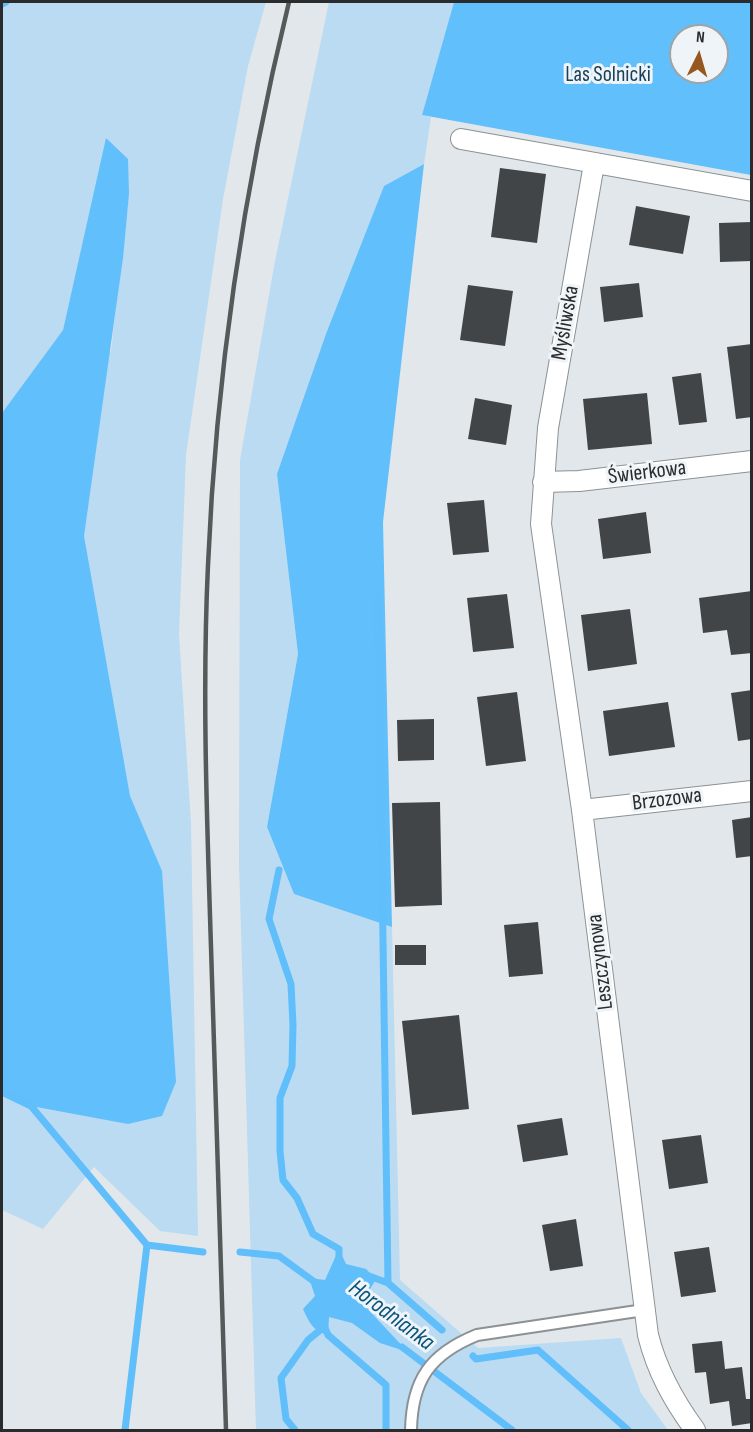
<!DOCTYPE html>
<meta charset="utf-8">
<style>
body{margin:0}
#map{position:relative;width:753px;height:1432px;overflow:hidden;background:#e2e7eb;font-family:"Sofia Sans Condensed",sans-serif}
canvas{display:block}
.frame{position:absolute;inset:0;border:3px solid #292b2c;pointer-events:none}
.north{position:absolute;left:669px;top:24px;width:60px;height:60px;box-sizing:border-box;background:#eff4f8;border:2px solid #a0a4a6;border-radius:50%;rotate:5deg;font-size:16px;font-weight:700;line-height:24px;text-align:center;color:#292b2c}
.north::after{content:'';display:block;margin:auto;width:21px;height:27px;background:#96581e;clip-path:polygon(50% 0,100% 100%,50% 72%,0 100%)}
</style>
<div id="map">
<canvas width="753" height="1432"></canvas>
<div class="frame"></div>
<div class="north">N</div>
</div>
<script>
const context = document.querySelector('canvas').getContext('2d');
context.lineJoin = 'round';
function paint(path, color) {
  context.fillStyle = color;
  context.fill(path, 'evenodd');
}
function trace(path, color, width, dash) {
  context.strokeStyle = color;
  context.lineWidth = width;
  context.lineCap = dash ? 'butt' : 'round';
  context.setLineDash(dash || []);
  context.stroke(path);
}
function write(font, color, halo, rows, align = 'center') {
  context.font = font + ' "Sofia Sans Condensed",sans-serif';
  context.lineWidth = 6;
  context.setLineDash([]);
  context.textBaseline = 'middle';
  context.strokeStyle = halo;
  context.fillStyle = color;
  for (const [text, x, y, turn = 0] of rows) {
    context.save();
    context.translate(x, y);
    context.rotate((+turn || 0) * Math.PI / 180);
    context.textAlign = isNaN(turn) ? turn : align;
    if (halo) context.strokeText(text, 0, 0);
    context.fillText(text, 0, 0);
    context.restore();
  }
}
paint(new Path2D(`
 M2,2H266L248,66L223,199L186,455L179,634L191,824L198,1236L160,1231L94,1167L43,1229L2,1210V415L111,351L129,194L107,138L63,330L2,413Z
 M329,2H454L422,115L431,117L424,164L384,186L277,474L298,654L267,827L294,894L392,927L400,1280L478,1348L621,1338L641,1393L668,1430H256L239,864L240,460L275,261Z`), '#badbf2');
paint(new Path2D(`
 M454,2H751V175L422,115ZM681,36H717V72H681Z
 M106,138L128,159L129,194L123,258L84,536L130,796L162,871L176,1082L162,1116L128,1124L31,1106L2,1092V413L63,330Z
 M424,164L383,522L392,927L294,894L267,827L298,654L277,474L326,334L384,186Z`), '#61bffb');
paint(new Path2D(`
 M339,1249L346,1264L366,1269L376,1279L362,1303L408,1352L380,1343L352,1323L329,1317L328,1335C313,1331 309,1322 303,1309L315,1296L309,1278L325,1280Z`), '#60befa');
trace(new Path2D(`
 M2,4L6,2
 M378,598L388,1283
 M279,870L269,919L291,984L293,1025L292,1066L280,1098V1151L283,1180L297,1198L313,1234L339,1249V1258
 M2,1092L31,1106L147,1245L203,1252
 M240,1252L279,1256L316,1283
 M369,1276L388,1283L442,1330
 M325,1328L328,1335L386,1385V1430
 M402,1347L512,1430
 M473,1356L476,1359L538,1350L628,1430
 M125,1430L147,1245
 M295,1430L286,1419L281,1378L308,1340L324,1327`), '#60befa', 7);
paint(new Path2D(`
 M500,168L546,174L537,243L491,237Z
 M636,206L690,216L683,254L629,245Z
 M752,222V261L720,262L719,223Z
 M639,283L643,317L604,322L600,287Z
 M468,285L513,291L505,346L460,340Z
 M752,344V417L736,419L727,347Z
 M701,373L707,422L679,425L672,377Z
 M647,393L652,444L588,450L583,399Z
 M475,398L512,405L506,445L468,439Z
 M484,500L489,552L453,555L447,503Z
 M646,512L651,553L603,559L598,519Z
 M752,591V653L731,655L727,630L703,633L699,598Z
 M507,594L514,648L473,652L467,598Z
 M630,609L637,664L588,671L581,615Z
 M752,690V739L738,741L731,693Z
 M517,692L526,761L486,766L477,697Z
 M668,702L675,747L609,756L603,711Z
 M434,719V760L398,761L397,720Z
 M440,802L442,905L395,907L392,803Z
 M752,817V856L736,858L732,820Z
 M538,922L543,974L509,977L504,925Z
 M395,945H426V965H395Z
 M459,1015L469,1109L412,1115L402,1021Z
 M562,1118L568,1155L523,1162L517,1125Z
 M701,1135L708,1183L669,1189L662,1140Z
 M576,1219L583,1266L550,1271L542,1225Z
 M709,1247L716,1292L681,1297L674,1252Z
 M722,1341L725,1369L742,1367L746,1399H752V1423L732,1426L729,1401L710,1404L706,1372L695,1373L692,1344Z`), '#414548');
const lane = new Path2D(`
 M411,1430C412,1380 430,1354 477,1335L644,1310`);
const street = new Path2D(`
 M461,139L752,191
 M594,164L548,428L541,524L582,810L648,1335C657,1371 673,1400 695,1430
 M543,482L579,481L752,461
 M582,810L752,791`);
trace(lane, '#8c9194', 14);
trace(street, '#8c9194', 22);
trace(lane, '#fff', 10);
trace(street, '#fff', 20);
trace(new Path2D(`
 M226,1430C221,1269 216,1108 211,947C207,820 202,692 208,565C216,375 244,186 289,2`), '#56595a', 4.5);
write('22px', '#194159', '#eff4f8', [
 ["Las Solnicki",608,75]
]);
write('22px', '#292b2c', '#eff4f8', [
 ["Myśliwska",566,323,-80],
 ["Świerkowa",647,473,-7],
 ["Brzozowa",667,800,-7],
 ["Leszczynowa",601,962,-97]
]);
write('italic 24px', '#08547b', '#eff4f8', [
 ["Horodnianka",391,1316,37]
]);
</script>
